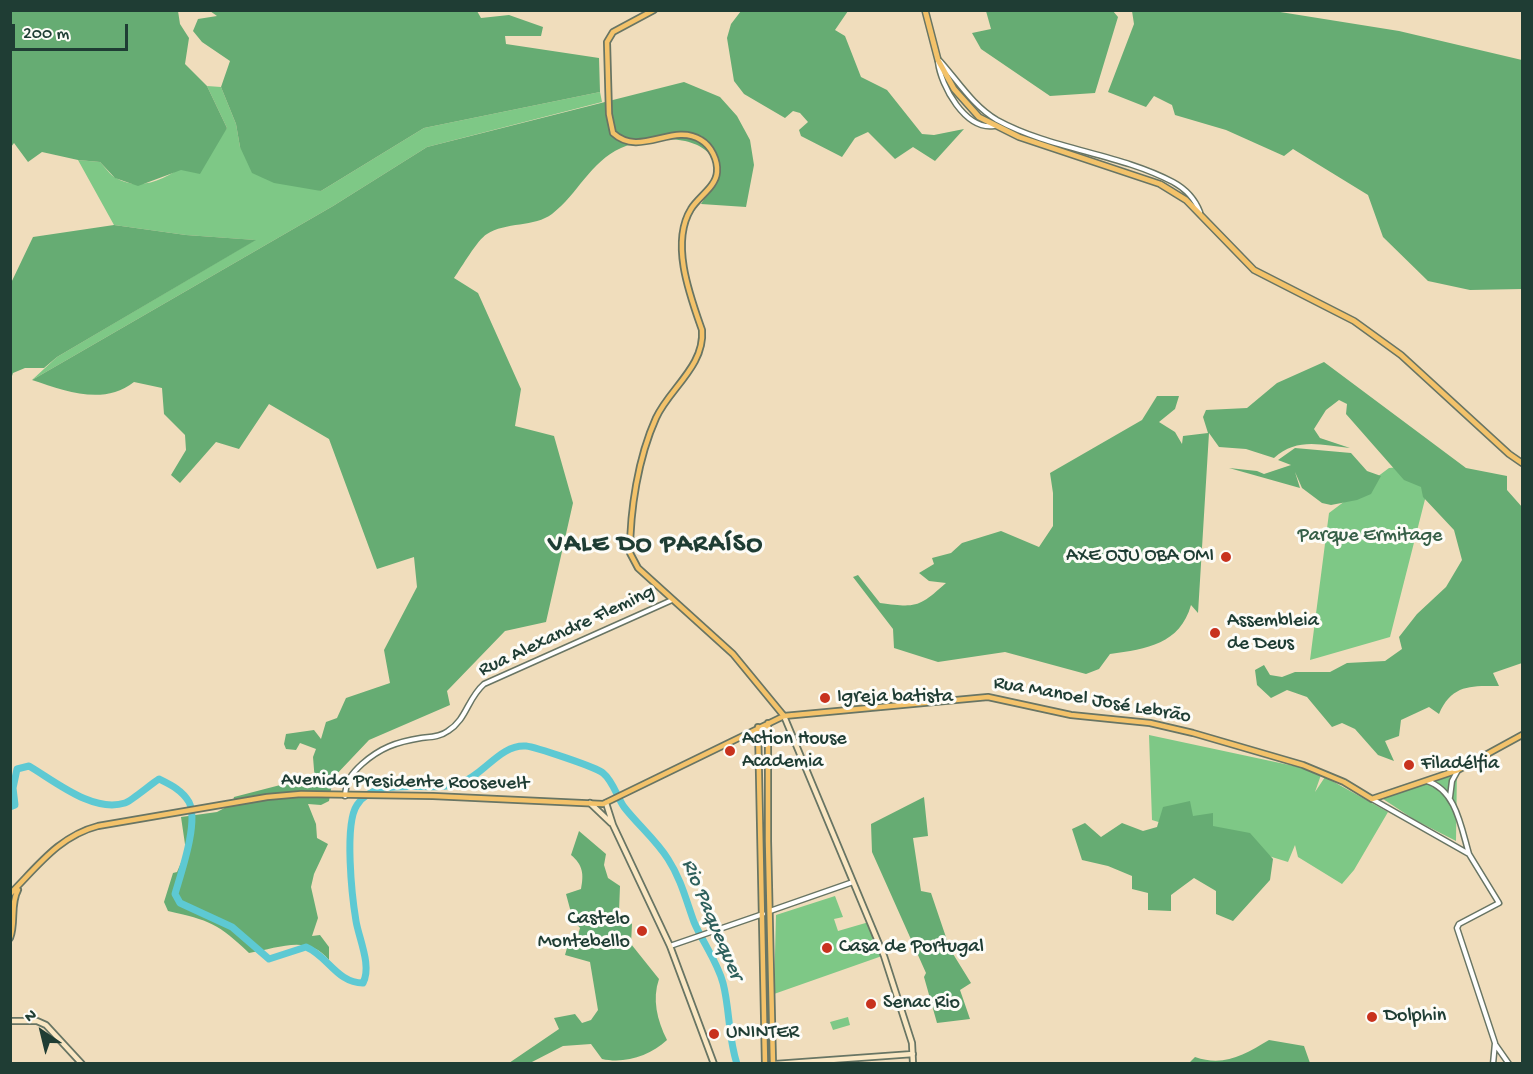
<!DOCTYPE html>
<meta charset="utf-8">
<style>
body{margin:0}
#map{position:relative;width:1533px;height:1074px;overflow:hidden;background:#f0ddbc;font-family:"Gochi Hand",sans-serif}
canvas{display:block}
.frame{position:absolute;inset:0;border:12px solid #1f3d34;pointer-events:none}
.north{position:absolute;left:12px;top:1002px;width:60px;height:60px;-webkit-text-stroke:4px #fdfcf7;paint-order:stroke;rotate:325deg;font-size:16px;font-weight:700;line-height:24px;text-align:center;color:#1f3d34}
.north::after{content:'';display:block;margin:auto;width:21px;height:27px;background:#1f3d34;clip-path:polygon(50% 0,100% 100%,50% 72%,0 100%)}
.scale{position:absolute;left:12px;top:24px;width:116px;height:27px;box-sizing:border-box;border:3px solid #1f3d34;border-top:0;padding-left:8px;font-size:18px;line-height:21px;white-space:nowrap;color:#1f3d34;-webkit-text-stroke:4px #fdfcf7;paint-order:stroke}
</style>
<div id="map">
<canvas width="1533" height="1074"></canvas>
<div class="frame"></div>
<div class="north">N</div>
<div class="scale">200 m</div>
</div>
<script>
const context = document.querySelector('canvas').getContext('2d');
context.lineJoin = 'round';
function paint(path, color) {
  context.fillStyle = color;
  context.fill(path, 'evenodd');
}
function trace(path, color, width, dash) {
  context.strokeStyle = color;
  context.lineWidth = width;
  context.lineCap = dash ? 'butt' : 'round';
  context.setLineDash(dash || []);
  context.stroke(path);
}
function write(font, color, halo, rows, align = 'center') {
  context.font = font + ' "Gochi Hand",sans-serif';
  context.lineWidth = 6;
  context.setLineDash([]);
  context.textBaseline = 'middle';
  context.strokeStyle = halo;
  context.fillStyle = color;
  for (const [text, x, y, turn = 0] of rows) {
    context.save();
    context.translate(x, y);
    context.rotate((+turn || 0) * Math.PI / 180);
    context.textAlign = isNaN(turn) ? turn : align;
    if (halo) context.strokeText(text, 0, 0);
    context.fillText(text, 0, 0);
    context.restore();
  }
}
paint(new Path2D(`
 M207,86L221,87L236,124L240,147L321,191L424,128L600,92L602,102L427,147L333,206L32,380L57,357L255,240L186,235L114,225L78,160L100,162C105,167 110,175 116,178C156,201 200,152 227,128Z
 M1434,464L1390,637L1310,660L1329,513L1389,468Z
 M1149,735L1322,772L1315,792L1325,777L1388,812L1354,870L1342,884L1298,857L1295,845L1288,862L1152,820Z
 M1457,767L1456,841L1415,820L1380,797Z
 M835,896L843,917L834,919L838,931L869,922L882,956L774,994L776,915Z
 M848,1017L850,1025L833,1030L830,1022Z`), '#7ec886');
paint(new Path2D(`
 M11,10L178,11L180,24L189,38L185,64L207,86L227,128L200,174L181,170L138,186L115,178L100,162L78,160L42,152L28,162L14,143L11,147Z
 M477,11L481,18L509,15L543,27L541,36H505L506,44L599,58L600,92L424,128L321,191L274,183L252,173L240,147L236,124L221,87L230,61L202,42L193,31L198,19L217,16L210,11Z
 M741,11H848L835,30L845,36L861,77L887,90L922,134L934,135L964,129L935,161L913,147L895,159L868,132L855,138L842,157L801,136L799,130L808,122L800,113L793,111L785,118L744,94L734,81L727,38L731,24Z
 M986,11H1113L1118,17L1095,93L1050,96L981,49L972,33L991,29Z
 M1132,11H1274L1399,31L1522,60V289L1470,290L1428,281L1383,237L1368,195L1293,149L1284,156L1226,130L1175,115L1172,105L1154,96L1146,107L1108,92L1134,24Z
 M684,82L720,97L737,116L750,140L754,165L746,207L701,204C748,139 665,128 621,148C590,162 578,194 552,214C535,227 505,222 487,234C477,240 462,267 454,278L478,293L521,389L515,426L554,436L573,503L546,622L505,631L447,691L450,705L369,740L333,778L329,801L321,805L308,804L316,824L317,838L328,844L314,874L311,887L318,918L312,936L320,935L329,947V960C308,934 279,948 249,953C219,924 209,920 168,911L164,902L173,873L177,872L186,851L181,817L217,812L232,804L234,797L288,783L315,782L313,757L316,749L300,743L296,750L286,749L284,744L286,734L314,730L321,739L326,722L337,718L346,698L390,683L384,650L417,587L414,557L377,569L329,439L269,404L239,449L216,442L180,483L171,475L186,450L185,435L164,414L162,388L134,382C103,406 66,391 32,380L333,206L427,147Z
 M114,225L186,235L256,240L57,357L44,368H25L13,373L11,379V283L33,237Z
 M1324,362L1466,468L1507,476V490L1522,507V663L1493,673L1499,686C1471,686 1452,684 1439,714L1429,707L1401,720L1399,736L1385,741L1394,761L1378,755L1355,729L1342,723L1332,727L1307,697L1287,690L1271,698L1257,685L1255,670L1264,665L1270,675L1282,677L1295,672H1330L1347,663L1385,661L1402,649L1399,637L1417,614L1446,587L1462,560L1454,530L1423,497L1421,487L1404,480L1346,414L1347,404L1339,400L1326,410L1314,429L1320,438L1350,448C1321,445 1297,437 1274,458L1246,449L1219,447L1209,433L1198,613L1191,605C1180,644 1147,649 1110,654L1099,669L1086,674L1005,652L938,662L894,648L893,629L853,577L858,575L880,603C917,608 919,607 946,583L929,581L919,573L934,564L932,558L951,553L962,543L1001,531L1039,547L1053,526V493L1050,473L1142,420L1157,396H1179L1175,409L1159,422L1175,432L1182,444L1183,436L1208,433L1203,417L1206,410L1247,408L1277,383Z
 M1295,448L1351,453L1367,471L1381,476L1371,494L1357,500L1331,505L1322,503L1302,488L1295,472L1300,488L1229,468L1257,471L1264,474L1291,465L1278,460Z
 M924,797L928,836L913,838L921,891L931,893L950,949L971,983L960,990L970,1019L937,1023L924,977L926,973L872,852L871,824Z
 M1190,801L1193,816L1213,813V826L1250,833L1273,859L1270,880L1233,921L1216,914V891L1194,878L1171,895V911L1148,910V893L1132,889V876L1108,866L1082,860L1072,829L1085,823L1101,837L1122,823L1143,831L1157,827L1163,807Z
 M579,831L606,854L604,865L608,878L620,886L619,912L632,924L631,944L659,979C652,999 657,1020 667,1040C650,1056 625,1064 602,1059L591,1044L563,1046L530,1063H509L559,1029L554,1018L575,1014L582,1023L591,1020L598,1010L590,962L565,955L569,941L578,935L580,928L573,920L566,894L581,889C584,874 583,865 571,855Z
 M1269,1040L1304,1046L1310,1063H1189L1195,1057C1224,1067 1244,1055 1269,1040Z`), '#66ac73');
trace(new Path2D(`
 M10,807L15,805L13,788L17,769L29,766C56,782 93,813 125,803C131,801 151,784 159,779C171,785 182,790 189,802C199,822 181,873 175,894L180,903L232,927L269,959L306,947C328,956 337,983 363,983C372,966 359,939 356,921C352,897 344,824 357,805C377,774 430,794 460,783C483,776 500,744 526,746C535,747 596,767 603,773C613,781 617,797 624,807C638,825 656,840 668,859C681,879 686,900 694,922C703,943 717,961 723,983C730,1010 728,1037 737,1064`), '#5dc9d3', 7);
const tertiary = new Path2D(`
 M940,61C958,81 973,106 997,120C1052,150 1118,153 1173,182C1186,189 1195,199 1200,212
 M938,62C941,86 965,130 994,126
 M1427,781C1456,790 1461,827 1469,854
 M345,796C346,781 351,774 362,764C380,748 396,742 421,738C430,737 440,737 448,731C467,719 467,699 484,684L672,600
 M1450,797L1452,781L1458,770
 M1372,799L1469,854L1499,903L1459,924L1457,928L1495,1043L1493,1064
 M770,911L853,882
 M670,946L763,914
 M1495,1044L1509,1064`);
const secondary = new Path2D(`
 M784,716L884,956L912,1043L913,1064
 M590,803L611,823
 M606,803L613,825L670,946L714,1064
 M10,1021H37L46,1025L82,1064
 M775,1064L913,1054`);
const primary = new Path2D(`
 M654,10L613,32L607,42L609,114L613,133C640,158 673,122 701,140C711,146 718,160 717,172C716,187 698,197 691,209C670,243 690,296 702,330C705,366 669,389 656,418C638,458 630,510 630,553L638,568L733,654L784,716
 M768,723V841L773,1064
 M758,727L765,1064
 M10,894C37,867 59,836 98,826L267,797L301,794L433,796L603,804L784,716L988,697L1071,715L1150,723L1193,733L1303,765L1344,782L1372,799L1458,770L1522,735
 M10,938C16,923 10,904 18,890`);
const trunk = new Path2D(`
 M925,10L938,60L954,89L979,117L1019,137L1160,184L1186,200L1254,270L1354,321L1401,355L1509,454L1522,463`);
trace(tertiary, '#687564', 7);
trace(secondary, '#687564', 8);
trace(primary, '#687564', 8);
trace(trunk, '#687564', 8);
trace(tertiary, '#fff', 4);
trace(secondary, '#fae7c3', 4.5);
trace(primary, '#f3c26a', 4.5);
trace(trunk, '#f3c26a', 5);
for (const [x, y, r, color] of [
 [1226,557,6,"#c8321e"],
 [1215,633,6,"#c8321e"],
 [825,698,6,"#c8321e"],
 [730,751,6,"#c8321e"],
 [1409,765,6,"#c8321e"],
 [642,931,6,"#c8321e"],
 [827,948,6,"#c8321e"],
 [871,1004,6,"#c8321e"],
 [1372,1017,6,"#c8321e"],
 [714,1034,6,"#c8321e"]
]) {
  const dot = new Path2D();
  dot.arc(x, y, r, 0, 2 * Math.PI);
  context.fillStyle = color;
  context.fill(dot);
  trace(dot, '#fdfcf7', 2);
}
write('20px', '#376048', '#fdfcf7', [
 ["Parque Ermitage",1370,537]
]);
write('20px', '#1f3d34', '#fdfcf7', [
 ["AXE OJU OBA OMI",1214,557,"right"],
 ["Assembleia",1227,622],
 ["de Deus",1227,645],
 ["Igreja batista",837,698],
 ["Action House",742,740],
 ["Academia",742,763],
 ["Filadélfia",1421,765],
 ["Castelo",630,920,"right"],
 ["Montebello",630,943,"right"],
 ["Casa de Portugal",839,948],
 ["Senac Rio",883,1004],
 ["Dolphin",1384,1017],
 ["UNINTER",726,1034]
], 'left');
write('20px', '#1f3d34', '#fdfcf7', [
 ["Rua Alexandre Fleming",567,632,-25],
 ["Rua Manoel José Lebrão",1092,701,10],
 ["Avenida Presidente Roosevelt",405,783,1]
]);
write('italic 21px', '#2e605c', '#fdfcf7', [
 ["Rio Paquequer",711,920,67]
]);
context.letterSpacing = '1.5px';
write('bold 26px', '#1f3d34', '#fdfcf7', [
 ["VALE DO PARAÍSO",656,546]
]);
context.letterSpacing = '0px';
</script>
